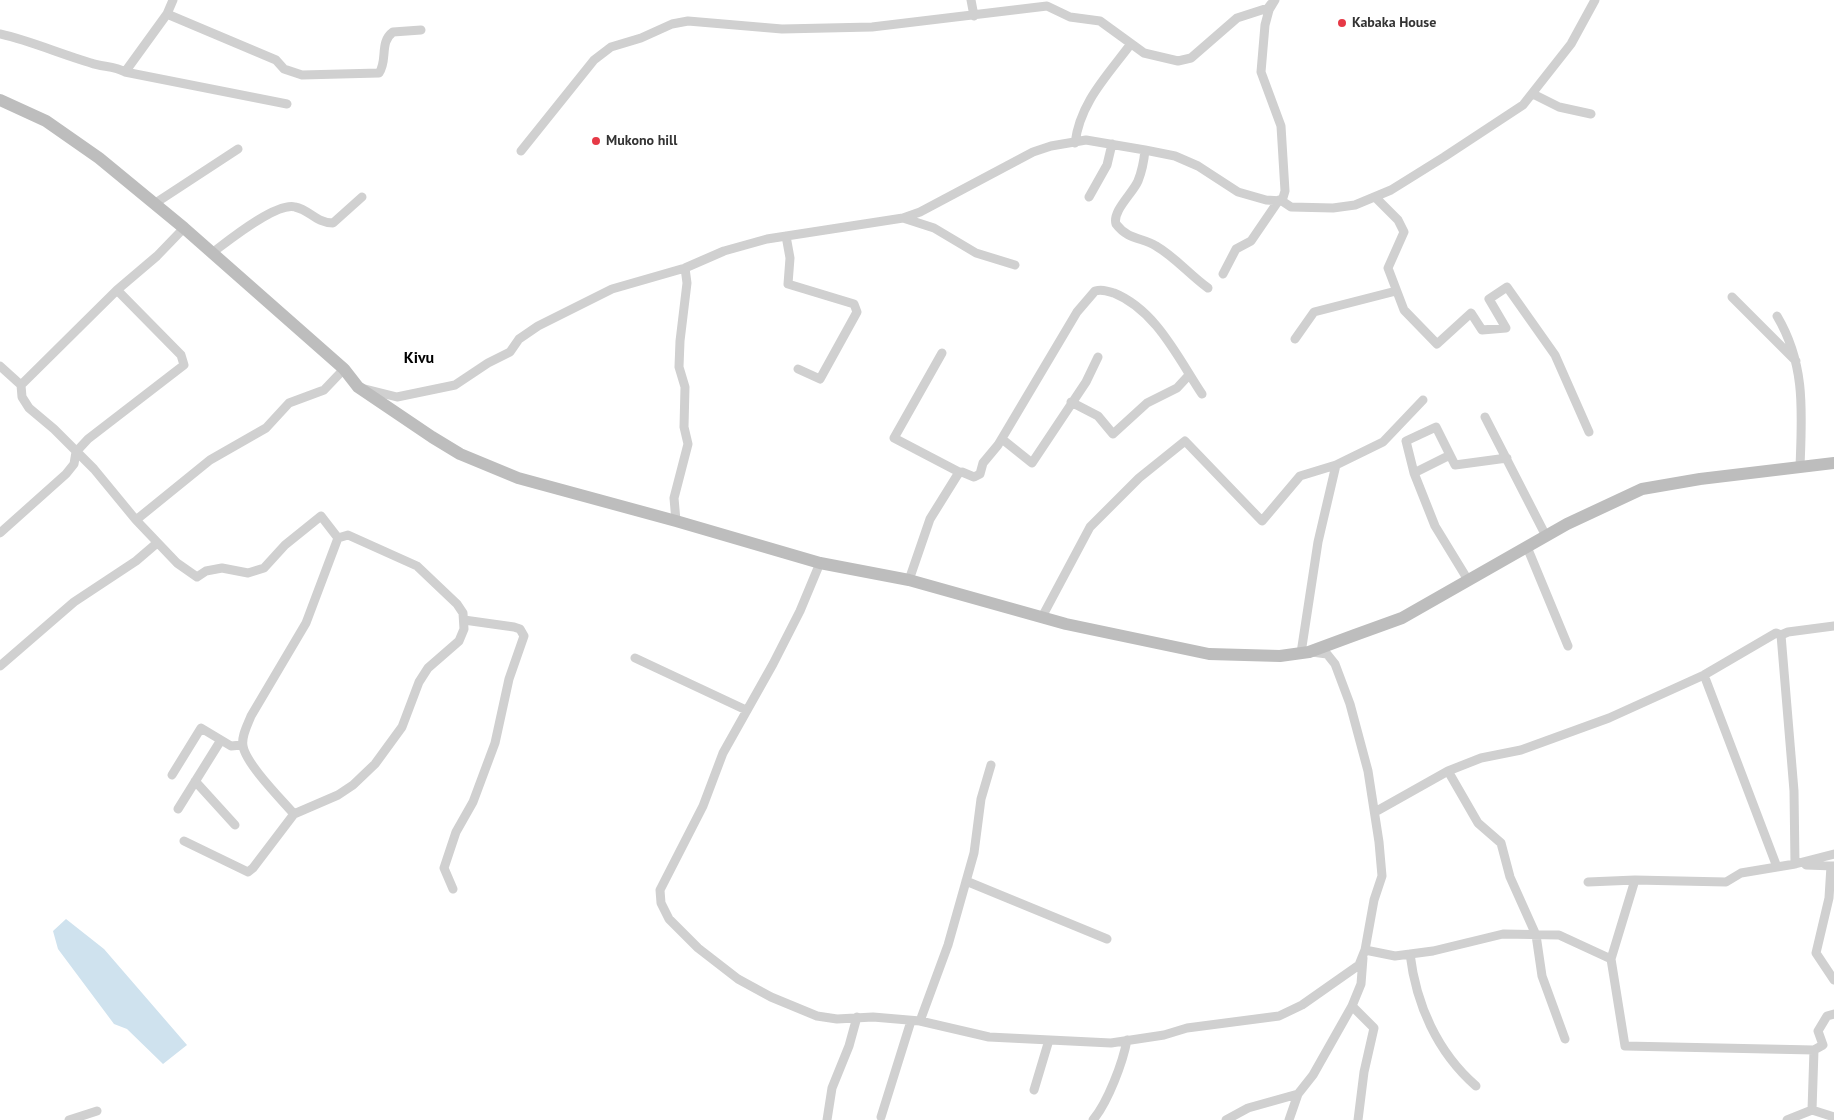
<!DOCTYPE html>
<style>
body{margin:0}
canvas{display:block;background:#fff}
</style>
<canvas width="1834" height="1120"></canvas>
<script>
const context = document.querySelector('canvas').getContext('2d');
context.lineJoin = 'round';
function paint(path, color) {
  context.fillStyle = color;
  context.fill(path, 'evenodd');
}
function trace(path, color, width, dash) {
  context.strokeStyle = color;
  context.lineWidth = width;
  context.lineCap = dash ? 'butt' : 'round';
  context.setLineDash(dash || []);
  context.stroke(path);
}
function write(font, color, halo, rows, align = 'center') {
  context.font = font + ' "PT Sans",sans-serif';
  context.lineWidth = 5;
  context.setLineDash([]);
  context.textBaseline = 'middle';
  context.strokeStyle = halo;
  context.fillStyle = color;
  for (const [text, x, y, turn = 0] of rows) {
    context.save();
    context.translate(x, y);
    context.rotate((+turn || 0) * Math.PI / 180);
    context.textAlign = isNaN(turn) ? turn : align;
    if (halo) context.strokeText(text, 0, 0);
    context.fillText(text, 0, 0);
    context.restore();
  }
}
paint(new Path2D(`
 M66,919L104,949L187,1045L163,1064L127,1029L114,1024L58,949L53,931Z`), '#cfe2ee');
trace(new Path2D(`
 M971,0L974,16
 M167,14L276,60L284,69L302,75L379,73C388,61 379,42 393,32L421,30
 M0,34C31,41 60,54 91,63C102,67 115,66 125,72L167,14L173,0
 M125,72L287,104
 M1533,94L1559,107L1591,114
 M1075,143C1080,103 1106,77 1130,45H1133
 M1145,150C1144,161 1142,171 1138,181C1133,193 1112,211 1116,224C1129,241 1143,237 1156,246C1175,257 1190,275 1208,288
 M521,151L594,60L611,47L641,38L672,24L688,21L782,29L872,27L1047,6L1070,17L1100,21L1144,53L1178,61L1191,58L1237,18L1268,8L1271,4
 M1089,197L1107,165L1112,144
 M1376,198L1398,220L1404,232L1388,268L1404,310L1437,344L1471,313L1482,330L1506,328L1489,299L1507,287L1555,355L1589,432
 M1282,201L1291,207L1333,208L1355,205L1391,190L1444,157L1523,105L1571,44L1595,0
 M154,204L238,149
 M903,218L934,228L976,253L1015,265
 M786,236L790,258L788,284L854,304L857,312L820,379L798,369
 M212,253C228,241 276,202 295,207C310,210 316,223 333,223L362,197
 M1223,274L1236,249L1251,241L1279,200
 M1732,297L1796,361
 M1777,316C1806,365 1802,412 1800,467
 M1295,339L1314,312L1396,291
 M942,353L894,438L959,472
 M0,366L21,385
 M365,389L397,397L455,385L488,363L510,352L519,339L538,326L612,289L685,268L724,251L767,239L903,218L920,212L1033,152L1051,146L1086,140L1145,150L1175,156L1198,166L1238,192L1266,200L1282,201L1285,191L1281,126L1261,72L1265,25L1269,10L1275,0
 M1071,402L1098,416L1113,434L1147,403L1177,388L1189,375
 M1485,417L1546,536
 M1002,439L1032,463L1086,382L1098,357
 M1450,455L1414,473L1406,441L1436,427L1455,465L1507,458
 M1414,473L1435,526L1468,580
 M136,520L94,469L54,429L29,408L22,397L21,385L117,290L157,256L184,228
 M676,521L674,498L688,444L684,427L685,387L679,367L680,341L687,283L685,268
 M0,533L66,474L74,464L76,452L88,439L184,365L181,355L117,290
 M1527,547L1568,646
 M820,563L800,611L773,664L723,753L703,806L660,890L661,903L669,919L698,948L738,979L771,997L817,1016L837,1019L873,1017L920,1021L989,1037L1111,1043L1164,1035L1187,1028L1279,1016L1302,1005L1359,965L1365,950L1374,900L1382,876L1379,842L1368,771L1350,704L1335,664L1327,654L1312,652
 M909,580L930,519L958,474L962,472L974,477L980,474L983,463L998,445L1077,312L1095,291C1102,289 1107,291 1114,293C1156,310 1178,358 1202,394
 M1042,617L1090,527L1139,478L1185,441L1262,521L1300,476L1336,465
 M1781,635L1794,791L1795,864
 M1301,653L1318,542L1336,465L1383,442L1423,400
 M635,658L746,710
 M0,666L74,602L136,561L157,543
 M1704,675L1777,867
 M1448,771L1478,823L1501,843L1510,877L1536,935L1542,976L1565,1039
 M172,775L201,728L231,746L242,745
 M195,781L235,825
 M178,809L221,740
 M1375,812L1448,771L1481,758L1521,750L1609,718L1704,675L1776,633L1781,635L1788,632L1834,626
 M294,814C281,799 246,764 243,746C241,736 248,724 251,716L306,623L338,538
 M184,841L248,872L253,868L294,814L338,795L353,785L375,764L402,727L419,682L428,668L459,641L464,629L463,613L457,604L417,566L348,535L338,538L321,516L285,545L264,568L248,573L222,568L206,571L197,577L177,563L136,520L210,460L266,428L289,403L324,390L344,369
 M1806,865L1834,866
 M1831,866L1829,898L1816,953L1834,980
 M966,881L1107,939
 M1588,882L1635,880
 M453,889L444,868L456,832L473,802L495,743L509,679L524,636L520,629L514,627L464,620
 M1365,950L1395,956L1433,951L1503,934L1559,935L1611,959L1635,880L1726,882L1741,873L1795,864L1834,854
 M1410,954C1416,1004 1437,1052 1476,1086
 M1611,959L1625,1046L1814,1050
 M1352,1006L1374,1028L1364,1072L1358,1120
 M920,1021L948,945L974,853L981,799L991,765
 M1034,1090L1049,1040
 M1812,1110L1814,1050L1823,1045L1818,1031L1827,1016L1834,1014
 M881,1117L911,1021
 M69,1120L97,1111
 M827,1120L832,1088L849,1046L857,1017
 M1093,1120C1108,1102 1123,1062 1127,1040
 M1226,1120L1248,1108L1298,1094
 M1289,1120L1298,1094L1313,1075L1352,1006L1361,984L1363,958
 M1787,1120L1812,1110L1834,1117`), '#d0d0d0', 9);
trace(new Path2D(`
 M0,100L46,121L99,158L184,228L344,369L358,387L432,437L460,454L518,478L676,521L820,563L909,580L1066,624L1209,654L1280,656L1309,652L1355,635L1402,618L1567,524L1642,489L1700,479L1834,463`), '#bdbdbd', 12);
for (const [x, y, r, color] of [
 [1342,23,5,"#e63946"],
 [596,141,5,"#e63946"]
]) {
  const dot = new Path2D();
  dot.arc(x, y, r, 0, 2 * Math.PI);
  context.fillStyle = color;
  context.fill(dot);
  trace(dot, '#fff', 2);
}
write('bold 14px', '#333', '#fff', [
 ["Kabaka House",1352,23],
 ["Mukono hill",606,141]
], 'left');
write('bold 16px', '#000', '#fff', [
 ["Kivu",419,358]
]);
</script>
